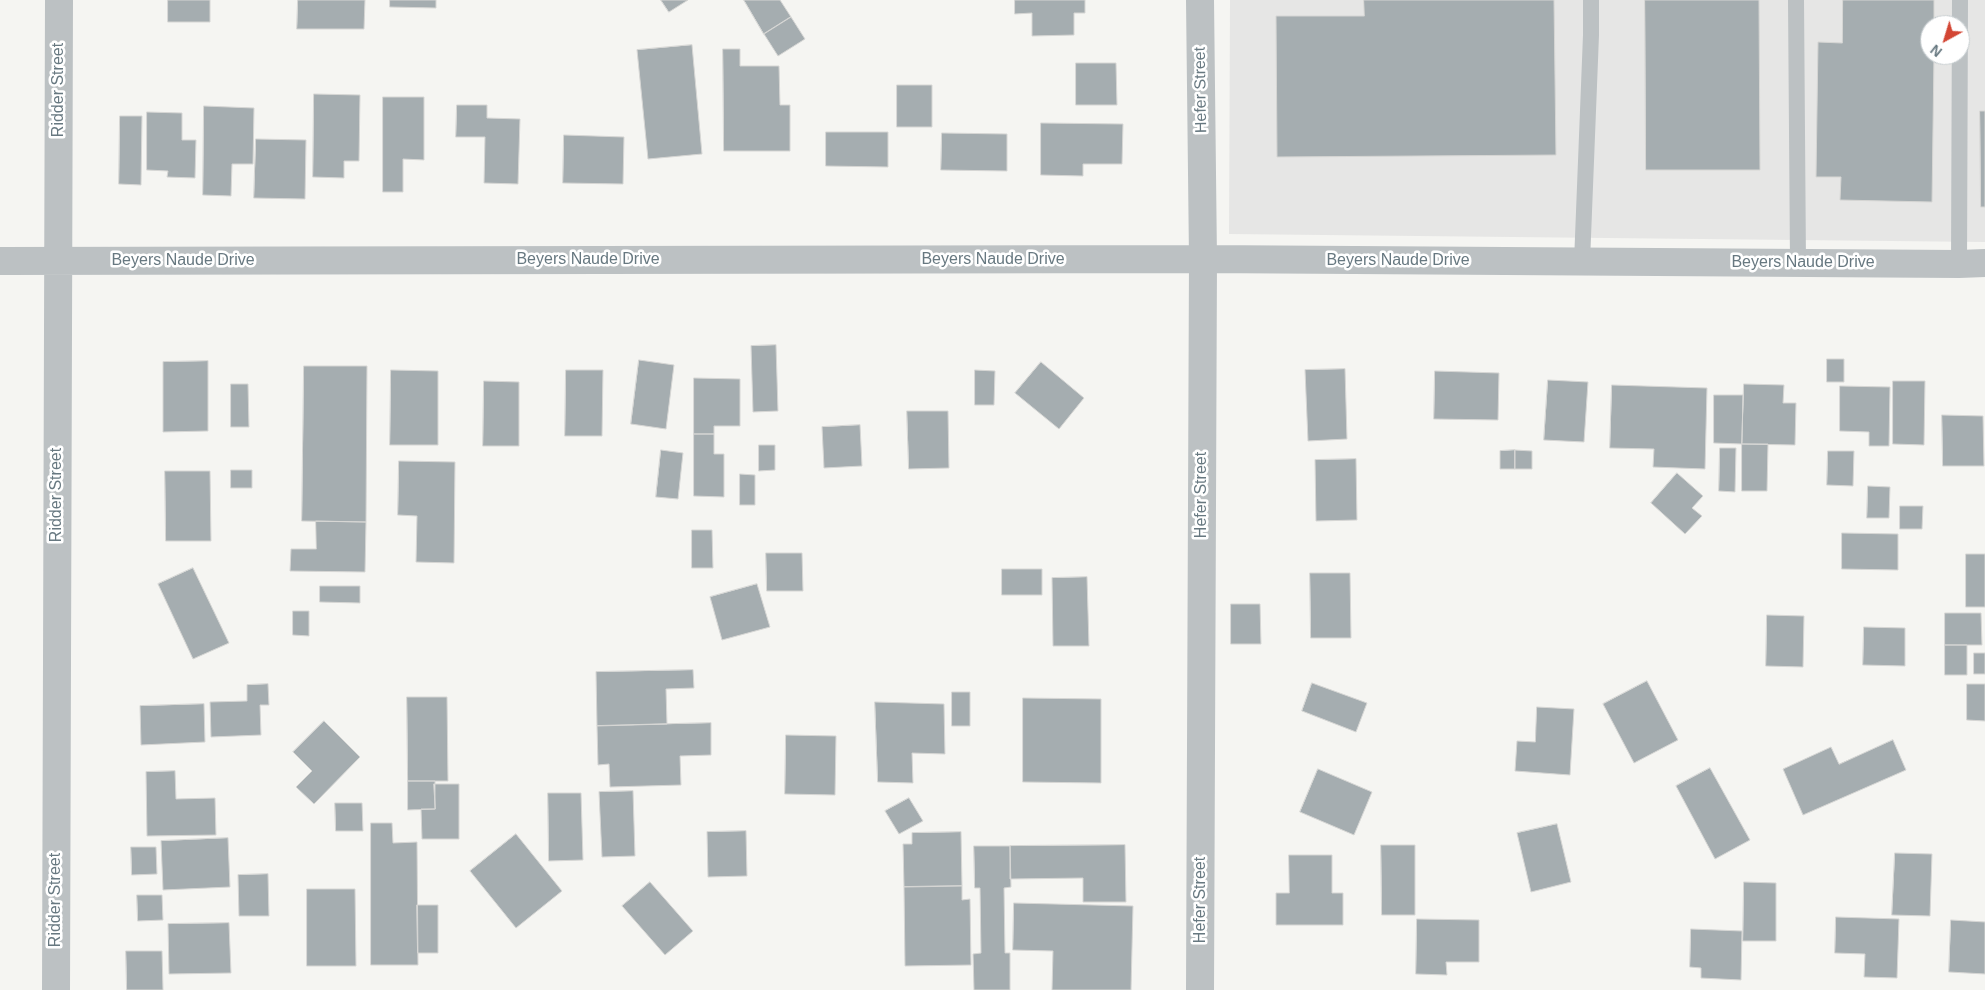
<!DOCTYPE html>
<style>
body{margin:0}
#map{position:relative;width:1985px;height:990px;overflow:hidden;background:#f5f5f2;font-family:Helvetica,sans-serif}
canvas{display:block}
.north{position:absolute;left:1920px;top:15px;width:50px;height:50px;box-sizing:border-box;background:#fff;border:1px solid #c2c9cc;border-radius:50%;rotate:219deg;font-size:14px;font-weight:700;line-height:20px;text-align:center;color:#677880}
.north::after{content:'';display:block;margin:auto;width:18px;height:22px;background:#d34634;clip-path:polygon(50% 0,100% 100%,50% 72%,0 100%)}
</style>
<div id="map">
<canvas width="1985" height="990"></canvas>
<div class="north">N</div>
</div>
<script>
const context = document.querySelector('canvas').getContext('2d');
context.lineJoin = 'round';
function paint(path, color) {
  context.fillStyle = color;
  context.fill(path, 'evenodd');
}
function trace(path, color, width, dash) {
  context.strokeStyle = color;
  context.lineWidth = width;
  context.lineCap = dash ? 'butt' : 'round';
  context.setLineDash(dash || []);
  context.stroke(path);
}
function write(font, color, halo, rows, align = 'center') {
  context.font = font + ' Helvetica,sans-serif';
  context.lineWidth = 5;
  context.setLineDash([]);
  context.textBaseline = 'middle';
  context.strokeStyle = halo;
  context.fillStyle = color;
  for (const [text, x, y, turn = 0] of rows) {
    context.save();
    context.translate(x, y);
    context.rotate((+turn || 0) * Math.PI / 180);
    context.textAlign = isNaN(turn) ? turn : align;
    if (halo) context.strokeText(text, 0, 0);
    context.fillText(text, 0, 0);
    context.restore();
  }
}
paint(new Path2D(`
 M1230,0H1985V242L1229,234ZM1930,25H1960V55H1930Z`), '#e6e6e5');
const building = new Path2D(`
 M168,0H210V22H168Z
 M298,0H365L364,29H297Z
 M390,0H436V8L390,7Z
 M661,0H688L669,12Z
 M744,0H780L791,17L764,34Z
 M1015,0H1085V13H1074V35L1032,36V13L1015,14Z
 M1364,0H1554L1556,155L1277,157L1276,16H1364Z
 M1645,0H1759L1760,170H1646Z
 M1843,0H1934V25H1930V55H1934L1932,202L1840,200L1841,177H1816L1818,42L1842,43Z
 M791,17L805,39L778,56L764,34Z
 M692,45L702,154L648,159L637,50Z
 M723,49H740V66H779L780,105H790V151H724Z
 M1076,63H1116L1117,105H1076Z
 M897,85H932V127H897Z
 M314,94L360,95L359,161H344V178L313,177Z
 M383,97H424V160L403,159V192H383Z
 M457,105H487V118L520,119L518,184L484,183L485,137H456Z
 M204,106L254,108L253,164H232L231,196L203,195Z
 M1980,111H1985V207H1981Z
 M147,112L182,113V140H196L195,178L167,177L168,171L147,170Z
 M120,116H142L141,185L119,184Z
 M1041,123L1123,124L1122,164H1083V176L1041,175Z
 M826,132H888V167L826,166Z
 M942,133L1007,134V171L941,170Z
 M564,135L624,137L623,184L563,183Z
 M256,139L306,140L305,199L254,198Z
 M776,345L778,411L753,412L751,346Z
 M1827,359H1844V382H1827Z
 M639,360L674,365L666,429L631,424Z
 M208,361V431L163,432V362Z
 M1041,362L1084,398L1059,429L1015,393Z
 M304,366H367L366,522L302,521Z
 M1345,369L1347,439L1308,441L1305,370Z
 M391,370L438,371V445H390Z
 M566,370H603L602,436H565Z
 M975,370L995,371L994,405H975Z
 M1435,371L1499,373L1498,420L1434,419Z
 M694,378L740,379V426H714V434H694Z
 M1548,380L1588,382L1584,442L1544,440Z
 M484,381L519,382V446H483Z
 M1893,381H1925L1924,445L1893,444Z
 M231,384H248L249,427H231Z
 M1744,384L1784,385L1783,403H1796L1795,445L1742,444Z
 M1612,385L1707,388L1705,469L1653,467L1654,449L1610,448Z
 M1840,386L1890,387L1889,446H1869V432L1840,431Z
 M1714,395H1743L1742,444L1714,443Z
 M907,411H948L949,468L909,469Z
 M1942,415L1983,416L1984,466H1943Z
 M860,425L862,466L824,468L822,427Z
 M694,434H714V454H724V497L694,496Z
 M1742,444H1768L1767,491H1742Z
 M759,445H775V470L759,471Z
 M1720,448H1736L1735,492L1719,491Z
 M661,450L683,453L678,499L656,497Z
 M1515,450V469H1500V451Z
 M1515,450L1532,451V469H1515Z
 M1828,451H1854L1853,486L1827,485Z
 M1356,459L1357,520L1316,521L1315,460Z
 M399,461L455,462L454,563L416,562L417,516L398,515Z
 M231,470H252V488H231Z
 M165,471H210L211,541H166Z
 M1677,473L1703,496L1692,508L1702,516L1685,534L1651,503Z
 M740,474L755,475V505H740Z
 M1868,486L1890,487L1889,518H1867Z
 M1900,506H1923L1922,529H1900Z
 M316,521L366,522L365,572L290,571L291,549H316Z
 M692,530H712L713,568H692Z
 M1842,533L1898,534V570L1842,569Z
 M766,553H802L803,591H767Z
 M1966,554H1985V607H1966Z
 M193,568L229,643L193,659L158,584Z
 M1002,569H1042V595H1002Z
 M1310,573H1350L1351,638H1311Z
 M1087,577L1089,646H1053L1052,578Z
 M757,584L770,627L722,640L710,597Z
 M320,586H360V603L320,602Z
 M1231,604H1260L1261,644H1231Z
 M293,611H309V636L293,635Z
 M1945,613H1981L1982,645H1945Z
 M1767,615L1804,616L1803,667L1766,666Z
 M1864,627L1905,628V666L1863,665Z
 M1945,645H1967V675H1945Z
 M1974,653H1985V674H1974Z
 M693,670L694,688L666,689L667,724L597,726L596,672Z
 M1647,681L1678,740L1634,763L1603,704Z
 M1312,683L1367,703L1356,732L1302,711Z
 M268,684L269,705H260L261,735L211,737L210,702L247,701V685Z
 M1967,684H1985V721L1967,720Z
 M952,692H970V726H952Z
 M407,697H447L448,781H408Z
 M1023,698L1101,699V783L1023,782Z
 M875,702L944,704L945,754L912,753L913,783L878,782Z
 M204,704L205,742L141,745L140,706Z
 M1537,707L1574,709L1570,775L1515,771L1517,741L1535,742Z
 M324,721L360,757L314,804L296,787L312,771L293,752Z
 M711,723V755L680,756L681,785L610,787L609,764L598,765L597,726Z
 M786,735L836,736L835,795L785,794Z
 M1893,740L1906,770L1803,815L1783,769L1831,747L1839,764Z
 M1710,768L1750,840L1715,859L1676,786Z
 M1318,769L1372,792L1354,835L1300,812Z
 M175,771L176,799L215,798L216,835L147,836L146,772Z
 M408,781H435V809L408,810Z
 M434,784H459V839H422L421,809H435Z
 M633,791L635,856L602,857L599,792Z
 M548,793H581L583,860L549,861Z
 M909,798L923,821L899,834L885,811Z
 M335,803H362L363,831H336Z
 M371,823H392L393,843L417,842L418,965H371Z
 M1557,824L1571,882L1531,892L1517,833Z
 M746,831L747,876L708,877L707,832Z
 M961,832L962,886L904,887L903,844H912V833Z
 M516,834L562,891L516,928L470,871Z
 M228,838L230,887L163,890L161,841Z
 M1125,845L1126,902H1083V878L1010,879V846Z
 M1381,845H1415V915H1382Z
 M974,846H1010L1011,887L1004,888L1005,953H1010V990H974L973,954L981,953L980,888H975Z
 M131,847H156L157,874L132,875Z
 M1895,853L1932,854L1930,916L1892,915Z
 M1289,855H1332V893H1343V925H1276V893H1289Z
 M268,874L269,916H239L238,875Z
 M650,882L693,931L665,955L622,906Z
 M1744,882L1776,883V941H1743Z
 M962,886V900L970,899L971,965L905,966L904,887Z
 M307,889H355L356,966H307Z
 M137,895H162L163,920L138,921Z
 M1014,903L1133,906L1131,990H1052L1053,951L1013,950Z
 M417,905H438V953H418Z
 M1836,917L1899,919L1897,978L1864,977L1865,954L1835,953Z
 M1417,919L1479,920V962H1446L1447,975L1416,974Z
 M1951,920L1985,922V974L1949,972Z
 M229,923L231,973L169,974L168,924Z
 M1691,929L1742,931L1741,980L1701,978V968L1690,967Z
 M126,951H162L163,990H127Z`);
paint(building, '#a5adb0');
trace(building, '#d6d6d4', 1);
trace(new Path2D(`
 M1796,0L1798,263
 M1582,262L1591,35V0
 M1959,264L1960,0`), '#bcc1c3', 16);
trace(new Path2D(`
 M1200,0L1203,259L1200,990
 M0,261L1203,259L1959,264L1985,263
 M56,990L59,0`), '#bcc1c3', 28);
write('16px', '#677880', '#fff', [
 ["Ridder Street",59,90,-90],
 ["Hefer Street",1201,90,-91],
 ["Beyers Naude Drive",588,260],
 ["Beyers Naude Drive",993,260],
 ["Beyers Naude Drive",183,261],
 ["Beyers Naude Drive",1398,261],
 ["Beyers Naude Drive",1803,263],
 ["Ridder Street",57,495,-90],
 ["Hefer Street",1202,495,-90],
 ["Ridder Street",56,900,-90],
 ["Hefer Street",1201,900,-90]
]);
</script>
